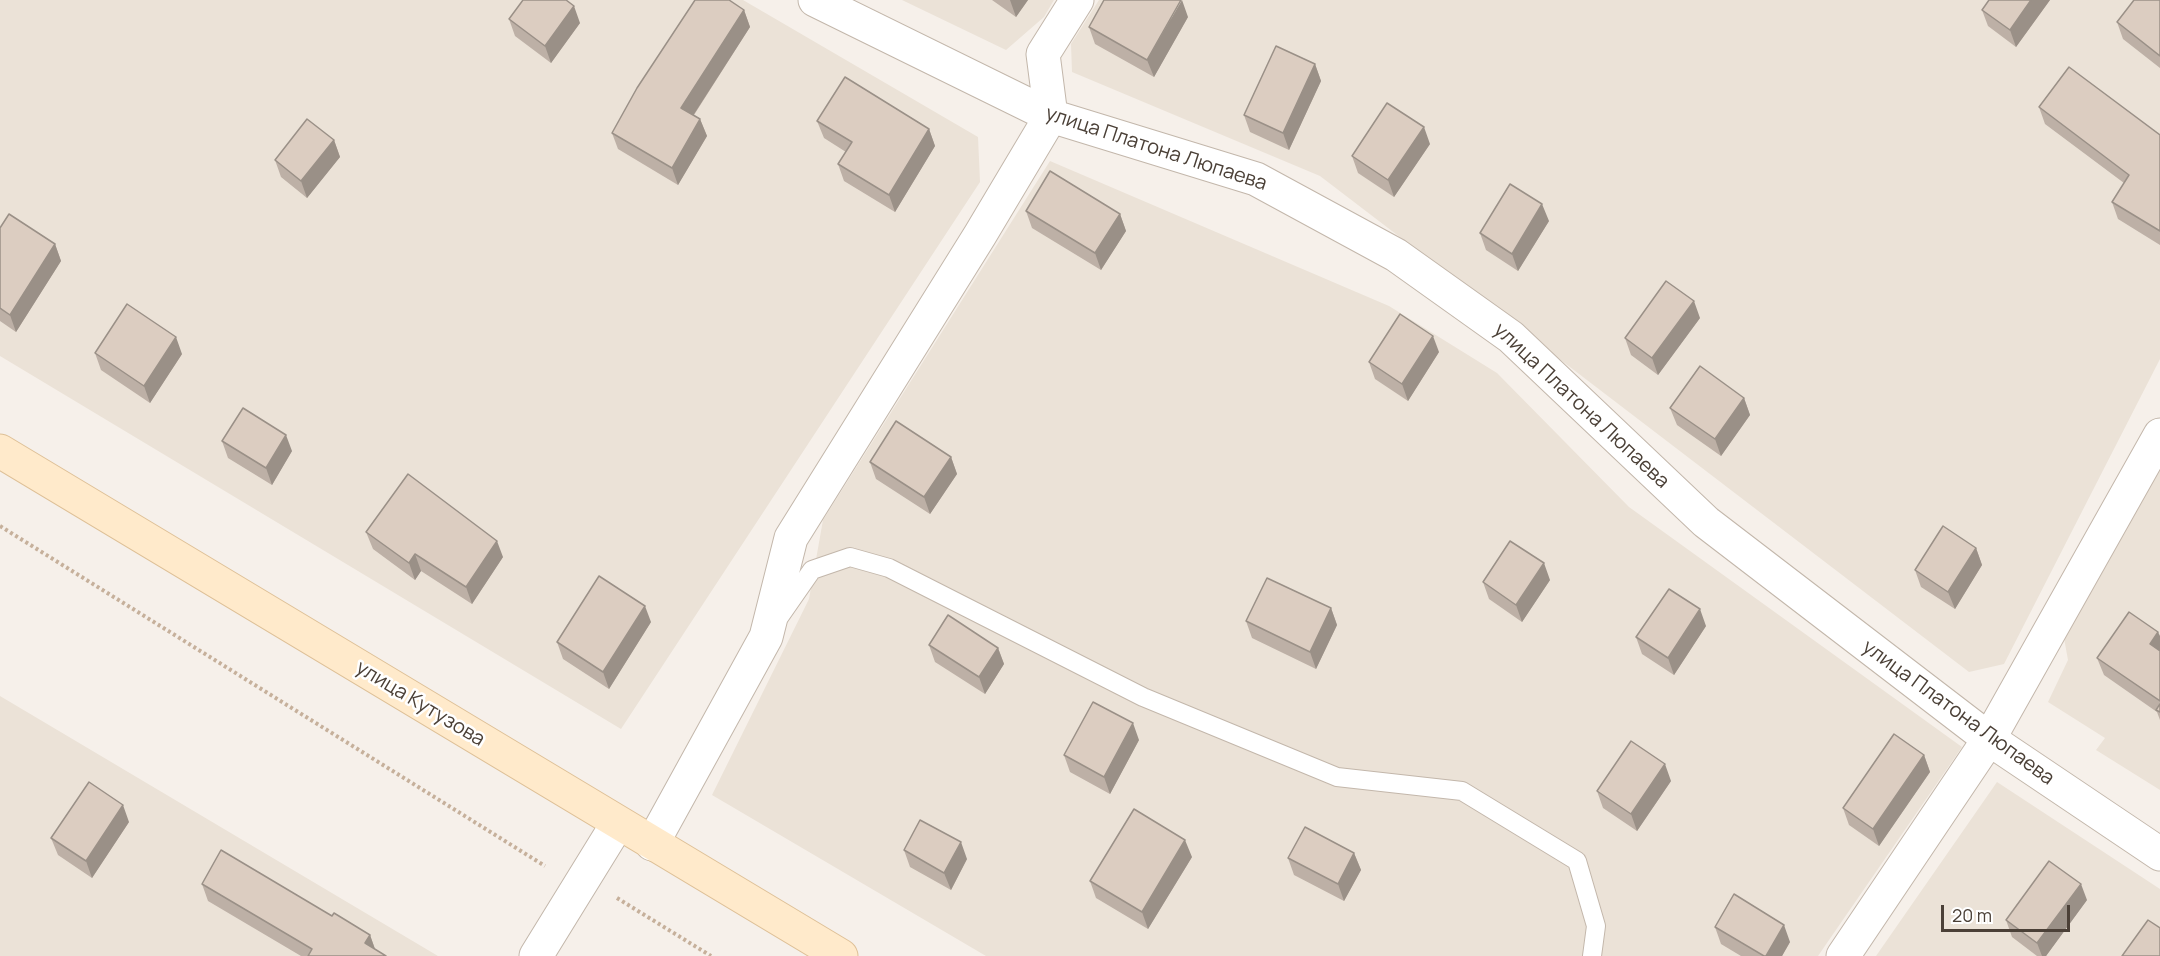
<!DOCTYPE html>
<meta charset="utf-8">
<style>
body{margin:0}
#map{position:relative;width:2160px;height:956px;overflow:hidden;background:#f6f0ea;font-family:Manrope,sans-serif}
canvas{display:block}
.scale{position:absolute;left:1941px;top:905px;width:129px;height:27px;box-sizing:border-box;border:3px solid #4b4037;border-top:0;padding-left:8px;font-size:18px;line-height:21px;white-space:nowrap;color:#4b4037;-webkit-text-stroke:4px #fff;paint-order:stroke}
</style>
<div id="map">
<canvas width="2160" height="956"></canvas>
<div class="scale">20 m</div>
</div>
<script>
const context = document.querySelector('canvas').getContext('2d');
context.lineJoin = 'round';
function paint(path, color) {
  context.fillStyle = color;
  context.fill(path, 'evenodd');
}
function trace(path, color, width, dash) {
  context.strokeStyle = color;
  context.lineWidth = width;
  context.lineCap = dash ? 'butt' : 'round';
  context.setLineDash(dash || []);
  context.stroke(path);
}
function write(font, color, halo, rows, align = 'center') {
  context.font = font + ' Manrope,sans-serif';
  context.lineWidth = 5;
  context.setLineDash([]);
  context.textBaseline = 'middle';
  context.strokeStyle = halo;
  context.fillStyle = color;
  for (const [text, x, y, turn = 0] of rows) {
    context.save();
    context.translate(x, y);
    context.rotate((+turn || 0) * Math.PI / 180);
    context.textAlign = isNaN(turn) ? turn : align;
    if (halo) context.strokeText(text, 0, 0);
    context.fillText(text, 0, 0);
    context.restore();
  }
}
paint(new Path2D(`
 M0,0H743L978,137L980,182L621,729L0,356Z
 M902,0H1054L1044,17L1006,50Z
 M1099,0H2160V359L2004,664L1969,672L1320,176L1072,72L1071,44Z
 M1050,161L1389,306L1497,373L1629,507L1962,747L1818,956H986L712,795L809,599L823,520Z
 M2160,461V790L2096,750L2105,738L2048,702L2068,660L2064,638Z
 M0,696L438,956H0Z
 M1997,782L2160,889V956H1876Z`), '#ebe2d7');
const lane = new Path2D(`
 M780,616L812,570L850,557L889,568L1143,697L1337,777L1462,791L1577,861L1596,926L1592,956`);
const street = new Path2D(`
 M815,0L1051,116L1256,179L1396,255L1511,337L1706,522L1989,739L2160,854
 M652,844L766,637L791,538L980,235L1051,116L1043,54L1077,0
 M536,956L618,823
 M1843,956L1989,739L2160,435`);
const secondary = new Path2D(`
 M0,451L841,956`);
trace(lane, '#c3b7ab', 20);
trace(street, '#c3b7ab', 35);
trace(secondary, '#dec097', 35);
trace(new Path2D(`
 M0,526L545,866
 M617,898L711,956`), '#c6b09b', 4, [3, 3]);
trace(lane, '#fff', 18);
trace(street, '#fff', 33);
trace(secondary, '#ffeacb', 33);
paint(new Path2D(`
 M992,0H1028L1016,17Z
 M2050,0L2016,47L1988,26L1982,10Z
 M2160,0V68L2123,39L2117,22Z
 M744,10L750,27L694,115L700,119L707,136L678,185L618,149L612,133Z
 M1188,17L1154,77L1095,44L1089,27Z
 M509,19L580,23L551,63L515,36Z
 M1315,64L1321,81L1289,150L1250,132L1244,115Z
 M2039,107L2160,135V245L2118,219L2112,202L2124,183L2045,124Z
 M817,121L929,129L935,146L895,212L844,181L838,164L846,152L824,138Z
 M334,140L340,157L307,198L281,177L275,160Z
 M1430,144L1394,197L1358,173L1352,156Z
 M1026,211L1120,214L1126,231L1101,270L1032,228Z
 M1549,221L1518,271L1486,250L1480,233Z
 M0,228L55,244L61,261L16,332L0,321Z
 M1700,318L1658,375L1631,355L1625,338Z
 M1439,352L1408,401L1375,379L1369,362Z
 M95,353L182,354L150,403L101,370Z
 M1744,398L1750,415L1721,456L1677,425L1670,408Z
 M222,441L292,451L272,485L228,458Z
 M951,457L957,474L930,514L876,479L870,462Z
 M366,532L503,557L472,604L421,571L415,580L373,549Z
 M1976,548L1982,565L1955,609L1921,587L1915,570Z
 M1550,580L1522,622L1489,599L1483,582Z
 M1331,608L1337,625L1316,669L1252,638L1246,621Z
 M651,622L609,689L563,659L557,642Z
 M1706,626L1674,675L1642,654L1636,637Z
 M2160,636V720L2157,712L2104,675L2097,658Z
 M929,645L998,648L1004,664L985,694L935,662Z
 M1139,740L1110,794L1070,772L1064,755Z
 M1924,755L1930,772L1879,846L1849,825L1843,808Z
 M1671,781L1637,831L1603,808L1597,791Z
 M129,822L92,878L58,855L51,838Z
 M904,850L967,859L951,890L910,867Z
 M1354,853L1361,870L1344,901L1294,875L1288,858Z
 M1192,857L1148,929L1096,898L1090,881Z
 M202,884L332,916L370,935L375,949L386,956H301L208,901Z
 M2087,900L2046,956H2037L2012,937L2006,920Z
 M1715,927L1790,942L1782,956H1741L1721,944Z`), '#bdb0a6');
paint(new Path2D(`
 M1010,0H1028L1016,17Z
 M1182,0L1188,17L1154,77L1147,60Z
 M2031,0H2050L2016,47L2010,30Z
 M574,6L580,23L551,63L545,46Z
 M744,10L750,27L687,125L681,108Z
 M1315,64L1321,81L1289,150L1283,133Z
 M700,119L707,136L678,185L672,168Z
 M1424,127L1430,144L1394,197L1388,180Z
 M929,129L935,146L895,212L889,195Z
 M334,140L340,157L307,198L301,181Z
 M1542,204L1549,221L1518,271L1512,254Z
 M1120,214L1126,231L1101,270L1095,253Z
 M55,244L61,261L16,332L10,315Z
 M1694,301L1700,318L1658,375L1652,358Z
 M1433,336L1439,352L1408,401L1402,384Z
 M176,337L182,354L150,403L144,386Z
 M1744,398L1750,415L1721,456L1715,439Z
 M286,435L292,451L272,485L266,468Z
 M951,457L957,474L930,514L924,497Z
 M497,541L503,557L472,604L466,587Z
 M1976,548L1982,565L1955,609L1948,592Z
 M415,554L421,571L415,580L409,563Z
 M1544,563L1550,580L1522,622L1516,605Z
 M645,606L651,622L609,689L603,672Z
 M1331,608L1337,625L1316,669L1310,652Z
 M1700,609L1706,626L1674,675L1668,658Z
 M2158,632L2160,636V655L2150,644Z
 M998,648L1004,664L985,694L979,677Z
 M1133,723L1139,740L1110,794L1104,777Z
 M1924,755L1930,772L1879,846L1873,829Z
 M1665,764L1671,781L1637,831L1631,814Z
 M123,805L129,822L92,878L86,861Z
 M1185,840L1192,857L1148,929L1142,912Z
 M961,842L967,859L951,890L944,873Z
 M1354,853L1361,870L1344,901L1338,884Z
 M2081,884L2087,900L2046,956H2042L2037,943Z
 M1784,925L1790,942L1782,956H1766Z
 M370,935L376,952L365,943Z`), '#9a9087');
const building = new Path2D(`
 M523,0H566L574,6L545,46L509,19Z
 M695,0H729L744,10L681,108L700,119L672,168L612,133L637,88Z
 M1104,0H1181L1147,60L1089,27Z
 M1989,0H2031L2010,30L1982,10Z
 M2134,0H2160V56L2117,22Z
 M1276,46L1315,64L1283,133L1244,115Z
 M2069,67L2160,135V231L2112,202L2129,175L2039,107Z
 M845,77L929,129L889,195L838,164L852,142L817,121Z
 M1387,103L1424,127L1388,180L1352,156Z
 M307,119L334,140L301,181L275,160Z
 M1050,171L1120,214L1095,253L1026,211Z
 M1510,184L1542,204L1512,254L1480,233Z
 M9,214L55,244L10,315L0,308V228Z
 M1666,281L1694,301L1652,358L1625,338Z
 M127,304L176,337L144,386L95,353Z
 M1400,314L1433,336L1402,384L1369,362Z
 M1700,366L1744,398L1715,439L1670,408Z
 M243,408L286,435L266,468L222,441Z
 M896,421L951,457L924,497L870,462Z
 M408,474L497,541L466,587L415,554L409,563L366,532Z
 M1943,526L1976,548L1948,592L1915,570Z
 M1510,541L1544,563L1516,605L1483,582Z
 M599,576L645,606L603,672L557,642Z
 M1267,578L1331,608L1310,652L1246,621Z
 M1669,589L1700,609L1668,658L1636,637Z
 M2129,612L2158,632L2150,644L2160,651V701L2097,658Z
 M948,615L998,648L979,677L929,645Z
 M1093,702L1133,723L1104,777L1064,755Z
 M2160,704V712L2156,710Z
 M1894,734L1924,755L1873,829L1843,808Z
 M1631,741L1665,764L1631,814L1597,791Z
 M89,782L123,805L86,861L51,838Z
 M1134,809L1185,840L1142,912L1090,881Z
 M920,820L961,842L944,873L904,850Z
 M1305,827L1354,853L1338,884L1288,858Z
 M221,850L332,916L334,913L370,935L365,943L386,956H308L312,949L202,884Z
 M2049,861L2081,884L2037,943L2006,920Z
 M1734,894L1784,925L1766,956H1764L1715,927Z
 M2148,920L2160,928V956H2122Z`);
paint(building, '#dccdc1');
trace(building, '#9a9087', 1.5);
write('20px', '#4b4037', '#fff', [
 ["улица Платона Люпаева",1156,149,18],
 ["улица Платона Люпаева",1581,406,43],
 ["улица Кутузова",420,704,31],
 ["улица Платона Люпаева",1958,713,36]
]);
</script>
